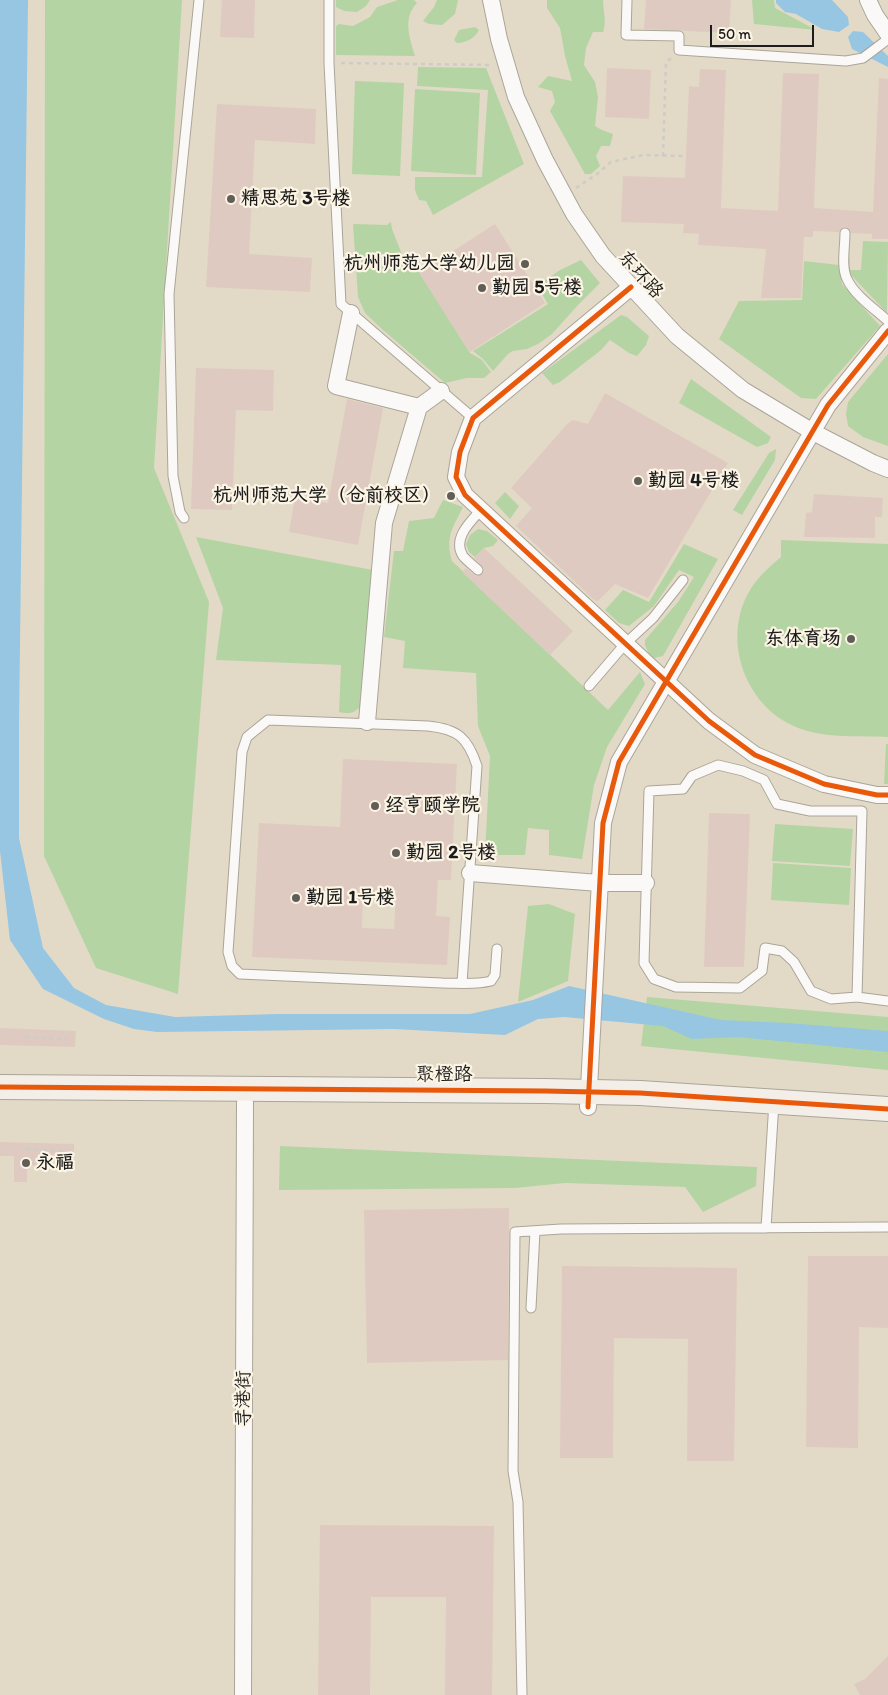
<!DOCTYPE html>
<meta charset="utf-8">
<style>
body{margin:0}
#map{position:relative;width:888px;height:1695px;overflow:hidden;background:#e2dac7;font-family:Itim,sans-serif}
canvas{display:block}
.scale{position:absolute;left:710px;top:25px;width:104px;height:22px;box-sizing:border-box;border:2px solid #1c1c1c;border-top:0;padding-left:6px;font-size:15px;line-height:18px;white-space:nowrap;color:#1c1c1c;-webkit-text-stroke:4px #fcf5e5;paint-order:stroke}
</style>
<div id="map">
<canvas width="888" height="1695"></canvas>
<div class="scale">50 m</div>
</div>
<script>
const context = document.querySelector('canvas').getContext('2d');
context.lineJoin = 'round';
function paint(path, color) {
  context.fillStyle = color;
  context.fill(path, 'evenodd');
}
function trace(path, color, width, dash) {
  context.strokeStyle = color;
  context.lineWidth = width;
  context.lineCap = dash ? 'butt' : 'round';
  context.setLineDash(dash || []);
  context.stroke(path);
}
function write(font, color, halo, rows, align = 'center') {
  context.font = font + ' Itim,"LXGW WenKai TC",sans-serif';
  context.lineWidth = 4.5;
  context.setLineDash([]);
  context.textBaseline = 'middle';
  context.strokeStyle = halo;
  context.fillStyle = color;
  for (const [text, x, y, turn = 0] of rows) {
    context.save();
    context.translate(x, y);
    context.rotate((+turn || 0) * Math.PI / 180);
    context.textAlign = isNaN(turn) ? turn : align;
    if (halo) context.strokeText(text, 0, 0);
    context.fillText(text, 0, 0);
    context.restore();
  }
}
paint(new Path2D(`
 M45,0H182L154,468L209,602L178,994L96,968L44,856Z
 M336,0H370L366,6L357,12L344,11L336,7Z
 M398,0H414L417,3C402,18 410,39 415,56L336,55V26L339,24L353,26L370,17L377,7Z
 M437,0H458L455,14L442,25L429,24L423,21L434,7Z
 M547,0H603C603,11 607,21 603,32H593L586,48L584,65L595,82L598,97L595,126L602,130L613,134L610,146H601L596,156L600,166L591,174H585L550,111L555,102L552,91L538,87L548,76L572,81L565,56L560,28L547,8Z
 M752,0H774L775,8L816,30L754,24Z
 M475,27L479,30C475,38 466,43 457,43L454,40L459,30Z
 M418,67L486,68L524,164L433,215L426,201L419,200L415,190V177H482L488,90L417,86Z
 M355,81L404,83L400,176L352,174Z
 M415,89L480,93L476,175L411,171Z
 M391,222L392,229L403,257L418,270L470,353L482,360L491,372L484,378H467L445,383L383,330L365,313L358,297L353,224L387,225Z
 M863,241L888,242L887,313L851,275L850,270H861Z
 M581,260L600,283L578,305L552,334L538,344L527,349L513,351L508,354L493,371L483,359L473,351L548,304L537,286L560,270Z
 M804,261L839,265L842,284L880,326L816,399L801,398L719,339L739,301L802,300Z
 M621,315L627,317L649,336L646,345L637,356L629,353L610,340L601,350L560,382L553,385L542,373Z
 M888,354V446L863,437L848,426L846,414L848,402Z
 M691,379L771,437L768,443L757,447L679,403Z
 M776,449L775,460L742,515L733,510L769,453Z
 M505,492L519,506L510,519L495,503Z
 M443,500L463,507C453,528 445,536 452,561L608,710L640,672L645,684L607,747L594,785L582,859L549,855V830L528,828L525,855H485L490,756L478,726L476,673L403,668L405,641L384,637L394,551H403L409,521L434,518Z
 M478,529L487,531L498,540L493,546L484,548L475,557L469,552L466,544L470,535Z
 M196,537L373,570L361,706C354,714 349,714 339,712L341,665L216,660L223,608Z
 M781,540L888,544V737C860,736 827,738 801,729C746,710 720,640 750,590C758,577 769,567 781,557Z
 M684,544L718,559L663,656L654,658L650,657L645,645V640L678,602L694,577L679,570L654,606L629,626L619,623L605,610L623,590L649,602Z
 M886,744H888V784H884Z
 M775,824L853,829L850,866L772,861Z
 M773,863L851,868L849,905L771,900Z
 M549,904L575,914L568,981L518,1002L528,906Z
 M647,997L888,1017V1070L641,1046Z
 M280,1146L757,1167L756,1186L703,1212L685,1187L565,1183L515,1188L279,1190Z`), '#b5d4a3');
paint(new Path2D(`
 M0,0H28L19,723V838L43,948L74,988L106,1005L175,1017L278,1014H470L533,1000L569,986L721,1020L788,1023L888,1031V1052L738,1037L692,1039L663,1026L564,1017L538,1019L505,1035L394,1029L157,1032L134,1029L104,1019L43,989L10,940L0,851Z
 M776,0H832L848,17L849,25L839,32L822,29L796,14L785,12L776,3Z
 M853,31L863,32L888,56V67L852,49L848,37Z`), '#96c6e2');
paint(new Path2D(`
 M222,0H255L254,38L220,37Z
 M646,0H731L729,33L644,29Z
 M607,68L651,70L649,119L605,117Z
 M700,69L726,70L721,208L778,211L783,73L819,74L814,208L873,212L879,78L888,79V239H872V234L851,233L850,230L846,227L842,228L839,232L813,231V237H804L801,298H761L766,249L698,245L699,234L683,233L684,224L621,222L623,176L685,178L689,86L699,87Z
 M217,104L316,109L315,144L255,140L249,254L312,258L310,292L206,287Z
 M495,224L545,303L470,352L419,273Z
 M196,368L274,370L273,411L236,410L232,510L191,509Z
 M605,393L728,463L648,598L615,584L600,599L597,601L593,599L516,526L532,508L511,488L568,423L573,420L588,424Z
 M347,399L383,408L358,545L289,532L295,497L328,503Z
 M814,494L883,498L882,517H875V538L804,537L806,513L812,512Z
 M484,548L573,631L550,655L462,572L466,568L476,576L483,574L484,568L474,558Z
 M343,759L457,764L451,880H438L436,916L450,917L447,965L252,957L259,823L340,827ZM363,895L396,896L394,929L362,928Z
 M709,813L750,814L744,967H704Z
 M0,1028L76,1031L75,1047L0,1045Z
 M0,1142L74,1144V1158L46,1157L45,1166L27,1165V1182H14V1156H0Z
 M509,1208L508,1360L367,1363L364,1210Z
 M808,1256H888V1328L859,1327L858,1448L806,1447Z
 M562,1266L737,1268L734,1461H687L688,1339L614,1338L613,1458H560Z
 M320,1525L494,1526L492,1695H445L446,1597H371L370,1695H318Z
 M888,1656V1695H860L854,1684L865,1679Z`), '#dfcac1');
const lane = new Path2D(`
 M329,0V63L341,304L473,418
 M627,0L626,35L679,36V50L846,61L863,58L888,39
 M845,233C845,247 841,267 847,279C855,296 875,309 888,321
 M184,518L180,512L173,476L169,294L199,0
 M478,570C474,566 467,561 463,556C452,539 470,522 481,510
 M589,686L625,644L653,618L683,580
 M462,983L477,766C468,738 458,729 428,726L268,720L247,737L242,752L228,952L232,966L240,974L442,983C458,983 476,985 491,981L495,975L497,949
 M857,997L862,811H810L777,804L764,780L743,771L718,765L692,776L683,789L649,791L644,963L654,979L676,987L740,988L762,971L765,948L782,951L794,962L811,991L831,999L857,997L888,1001
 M766,1228L774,1102
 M531,1308L535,1231
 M522,1695L518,1502L513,1471L515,1232L561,1229L888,1227`);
const street = new Path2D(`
 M491,0L499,39L516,97L545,160L574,214L603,256L677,336L743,390L813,432L873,463L888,469
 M868,0L875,15L888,34
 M631,287L473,418L460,452L456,477L465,495L709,721L755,755L824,784L877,795H888
 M351,313L336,386L419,407L441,391
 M367,722L384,523L419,407
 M470,873L599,883H646
 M588,1107L603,823L619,762L828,405L888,331
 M243,1695L245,1103`);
const secondary = new Path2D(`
 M0,1087L545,1091L640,1093L888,1109`);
trace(lane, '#aaa599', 11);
trace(street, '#aaa599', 18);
trace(secondary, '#aaa599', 26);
trace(new Path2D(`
 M341,63L493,65
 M663,156L666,63L672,57
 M576,188L597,174L611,162L643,155L686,156
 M25,1037L67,1039
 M27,1149L69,1151`), '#ceccc7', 2.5, [4, 4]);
trace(lane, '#fbf9f7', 9);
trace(street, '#fbf9f7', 16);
trace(secondary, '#f3efe8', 24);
trace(new Path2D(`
 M631,287L473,418L460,452L456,477L465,495L709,721L755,755L824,784L877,795H888
 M0,1087L545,1091L640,1093L888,1109
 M588,1107L603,823L619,762L828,405L888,331`), '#e8590c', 5);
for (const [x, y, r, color] of [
 [231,199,5,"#615e58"],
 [525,264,5,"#615e58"],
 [482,288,5,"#615e58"],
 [638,481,5,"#615e58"],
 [451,496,5,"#615e58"],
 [851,639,5,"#615e58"],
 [375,806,5,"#615e58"],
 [396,853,5,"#615e58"],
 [296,898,5,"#615e58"],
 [26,1163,5,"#615e58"]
]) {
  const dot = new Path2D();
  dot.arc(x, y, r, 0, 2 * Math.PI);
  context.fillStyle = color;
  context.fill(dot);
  trace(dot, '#fcf5e5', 2);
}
write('bold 19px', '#1c1c1c', '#fcf5e5', [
 ["精思苑 3号楼",241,199],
 ["杭州师范大学幼儿园",515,264,"right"],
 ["勤园 5号楼",492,288],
 ["勤园 4号楼",648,481],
 ["杭州师范大学（仓前校区）",441,496,"right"],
 ["东体育场",841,639,"right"],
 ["经亨颐学院",385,806],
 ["勤园 2号楼",406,853],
 ["勤园 1号楼",306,898],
 ["永福",36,1163]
], 'left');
write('19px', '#1c1c1c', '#fcf5e5', [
 ["东环路",640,275,48],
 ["聚橙路",444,1075],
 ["寻港街",244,1399,-90]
]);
</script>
